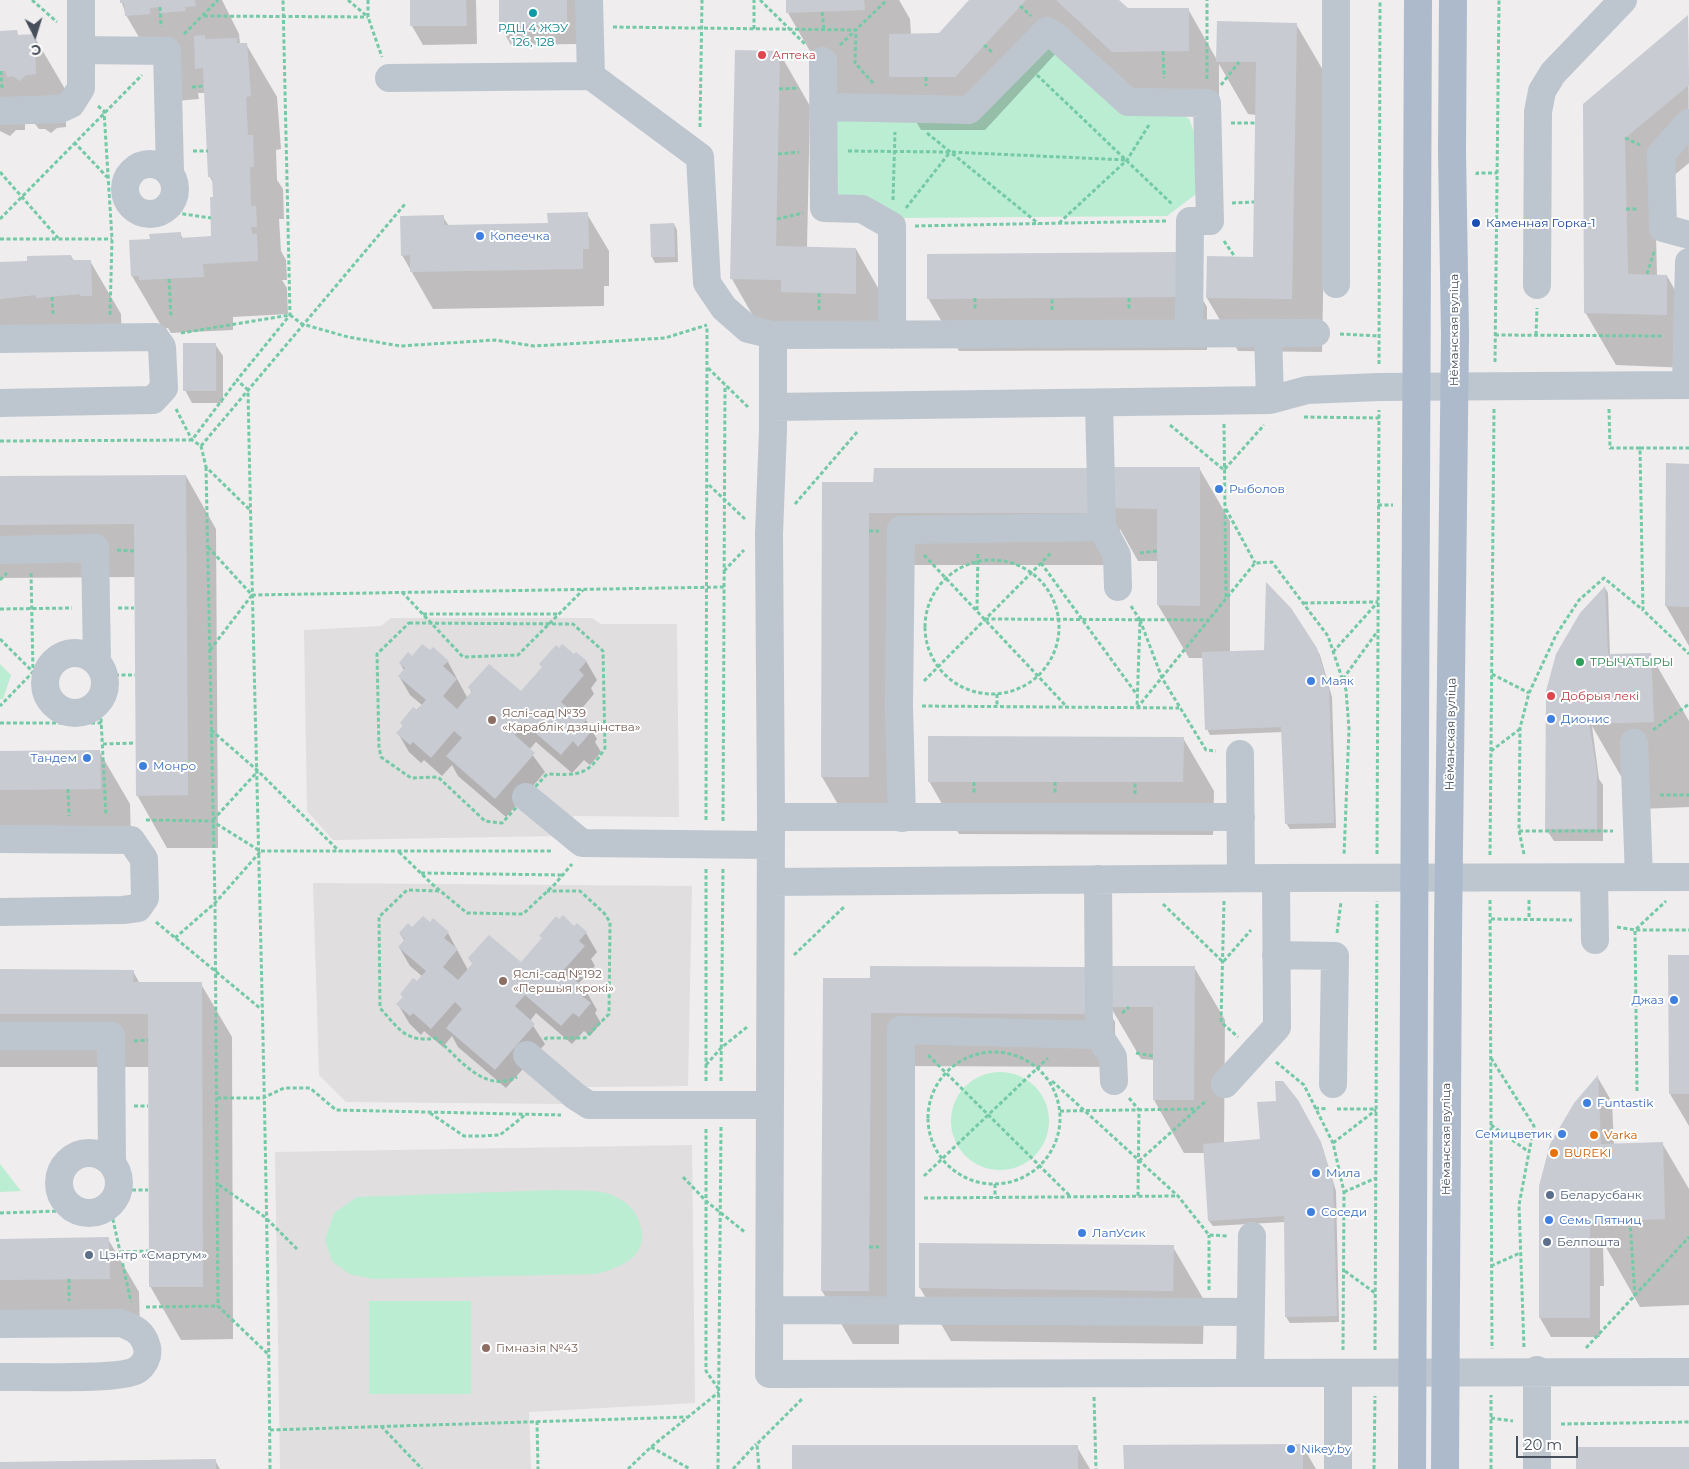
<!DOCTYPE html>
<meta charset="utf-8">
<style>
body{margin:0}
#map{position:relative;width:1689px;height:1469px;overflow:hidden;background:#efeded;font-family:Montserrat,sans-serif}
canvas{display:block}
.north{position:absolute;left:10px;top:10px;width:50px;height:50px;-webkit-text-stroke:4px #fff;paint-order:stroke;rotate:175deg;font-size:14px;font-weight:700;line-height:20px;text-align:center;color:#454e5a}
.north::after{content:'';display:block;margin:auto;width:18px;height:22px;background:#454e5a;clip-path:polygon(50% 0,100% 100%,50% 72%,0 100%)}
.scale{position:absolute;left:1516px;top:1436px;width:62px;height:22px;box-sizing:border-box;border:2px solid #454e5a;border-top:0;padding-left:6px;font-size:15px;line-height:18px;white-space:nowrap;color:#454e5a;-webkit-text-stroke:4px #fff;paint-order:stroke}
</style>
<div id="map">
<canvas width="1689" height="1469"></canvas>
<div class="north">С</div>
<div class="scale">20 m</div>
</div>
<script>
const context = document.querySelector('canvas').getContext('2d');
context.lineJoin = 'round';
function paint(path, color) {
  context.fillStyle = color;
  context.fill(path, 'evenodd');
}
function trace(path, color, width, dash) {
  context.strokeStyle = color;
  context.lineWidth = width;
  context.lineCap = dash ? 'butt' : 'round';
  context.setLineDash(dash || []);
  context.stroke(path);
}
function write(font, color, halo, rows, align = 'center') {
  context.font = font + ' Montserrat,sans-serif';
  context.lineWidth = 4;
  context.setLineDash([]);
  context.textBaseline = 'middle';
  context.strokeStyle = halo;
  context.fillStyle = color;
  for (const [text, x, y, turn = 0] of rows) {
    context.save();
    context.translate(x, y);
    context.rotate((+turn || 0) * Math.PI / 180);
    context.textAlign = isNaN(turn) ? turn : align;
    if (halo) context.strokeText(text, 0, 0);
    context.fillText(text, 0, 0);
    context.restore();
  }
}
paint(new Path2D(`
 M391,618H592L601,624H677L679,817L574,816L557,836L333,840L307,811L304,630L381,626Z
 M313,883L692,886L688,1086L585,1087L566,1104L346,1102L319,1075Z
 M692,1145L695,1403L529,1412L531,1469H280L275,1152Z`), '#e0dedf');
paint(new Path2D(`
 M1045,41L1123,110L1177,111L1189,119L1194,132L1200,191L1167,216L894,218L831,198L830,112L970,116Z
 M0,664L11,675L3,699H0Z
 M951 1121a49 49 0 1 1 98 0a49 49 0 1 1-98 0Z
 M0,1164L21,1191L0,1192Z
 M554,1190C569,1191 599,1189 612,1195C627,1202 635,1209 640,1224C650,1256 622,1267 596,1274L373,1279L349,1274L332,1261L325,1240L334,1213L357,1197Z
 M369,1301H471V1394H369Z`), '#bbedd2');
paint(new Path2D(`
 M121,0H222L239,34L240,44H246L277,97L281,149L276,150L277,180L283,189L284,219H279L281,251L286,260L287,280H282L287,288L288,314L233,317V330L171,333L168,328L163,329L132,276L151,240L180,233L183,239L213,237L215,198L214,185L210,177L206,93H198L199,99L176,101L126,15Z
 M411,0H476L477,44L423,45L412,26Z
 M500,0H577L578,44L511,45L500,26Z
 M787,0H899L910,19L911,35H940L971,0H1117L1128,10L1188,9L1217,60L1296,24L1327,77L1322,352L1238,351L1207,298L1254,258L1256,115L1248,114L1219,64V104L1143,105L1071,37L985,130H921L901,95L837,98L788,13Z
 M1688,17L1689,163L1655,191L1657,276H1667L1689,315V368L1616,365L1585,312L1584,104Z
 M16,31L19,36H34L65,89L66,127L57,128L51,133L45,129H39L35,124H25V130H16L10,136L0,131V32Z
 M779,52L810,106L807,248L856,249L886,302L885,346L762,332L732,279Z
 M587,214L609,251V286H604V306L433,309L402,255L443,217L449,226L549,224Z
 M674,224L677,230L678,262L655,263L652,257Z
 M1176,254L1207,307V350L959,351L928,298Z
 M71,256L74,261H90L121,314L122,349L0,351V263H29Z
 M215,344L223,356V403H192L185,390Z
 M1668,465H1689V646L1666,606Z
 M1199,468L1230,521V652L1316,649L1320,655L1332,697L1336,828L1290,829L1286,823L1283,732L1210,735L1207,729L1204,658H1189L1158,605V561H1138L1120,529L1119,565H899V830H853L822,777L823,483H875Z
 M186,476L216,529L218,848H167L137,795L136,577L0,578V478Z
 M1605,588L1608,593L1610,656L1650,654L1689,721V807L1640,809L1592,726L1599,779L1603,785V841H1554L1546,829Z
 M574,656L586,661L597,680L591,688L594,694L578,713L586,720L597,739L595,742L601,752L590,765L584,760L572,773L536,742L529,750L545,772L506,817L458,776L452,765L442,776L424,760L421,763L409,752L398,733L403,726L401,723L422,705L410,695L399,676L404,670L400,663L412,658L448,662L468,699L472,693L469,687L521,693Z
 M1183,738L1214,791L1213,835L959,834L929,781Z
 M99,751L130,804L131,842L0,843V752Z
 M430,923L448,933L468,970L473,964L469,959L521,964L574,927L586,933L597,952L591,959L595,966L578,984L586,991L597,1010L595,1013L601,1023L590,1036L584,1031L572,1044L536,1013L530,1021L545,1044L506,1088L458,1047L452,1036L443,1047L424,1031L421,1035L409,1023L398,1004L404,998L401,994L423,977L410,966L399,947L405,941L400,934Z
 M1689,956V1126L1670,1094Z
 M1194,967L1225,1020L1224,1143L1261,1140L1297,1101L1323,1149L1336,1191L1339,1322L1290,1323L1286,1317L1285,1222L1213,1226L1209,1221L1205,1153H1184L1154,1100V1060L1141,1059L1110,1006Z
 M1084,968L1115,1022V1067L901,1066L899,1344H853L822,1291L871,979Z
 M0,971H133L140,984H201L232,1037L233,1339L181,1340L150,1286V1067H0Z
 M1598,1078L1612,1102L1614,1145L1662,1143L1689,1189V1305L1640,1307L1603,1242L1604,1286H1600V1337H1551L1540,1318V1262L1575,1103Z
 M108,1239L139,1292L140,1331L0,1333V1240Z
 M1173,1247L1204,1300L1203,1344L951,1341L920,1288Z
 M1302,1445L1316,1469H1125Z
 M1077,1447L1090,1469H794Z
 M215,1460L220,1469H0V1463Z`), '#0003');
paint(new Path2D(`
 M120,0H195L196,6L185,7L186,11L160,13V7L150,8V14L125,16L124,3H120Z
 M410,0H466L467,26H410Z
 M499,0H567V25L499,26Z
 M786,0H864L865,10L786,13Z
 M969,0H1026L955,77H889V34L939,33Z
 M1056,0H1119L1128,8H1189V51L1112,52Z
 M1688,15L1689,85L1625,138L1628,274L1667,275V315L1584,313L1583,104Z
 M1217,21L1297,23L1292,299L1206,298L1207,256L1253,257L1256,62H1216Z
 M17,30L18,35L35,34L36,74L26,75L20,81L13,76L7,77L6,71H0V31Z
 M205,35V39L237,38V43H247L251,96L246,97L248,135H253L254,167H250L251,206H256L257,227H251L252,234H257L258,261L203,264L204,277L139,280V276H131L129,240L150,239L149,234L181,232V238L211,236L210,197H213L212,177H208L203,68L195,69L194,36Z
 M735,50L780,51L776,246L856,248V294L781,292V280L730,279Z
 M588,212L589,249H583V269L410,272V255L401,256L400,216L444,215V225L548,223L547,213Z
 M674,223L675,257H651L650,224Z
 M1177,252V297L927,299V254Z
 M71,255L72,260H91L92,296H80V294L36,298V295L0,299V262L27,261V256Z
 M183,343H216V391H183Z
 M1666,463L1689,464V607L1665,606Z
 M1107,467H1200V606L1157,605V509L1106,508Z
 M874,468H1090V513H869V777H821L822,482H873Z
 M186,475L188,795L136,796L134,524L0,525V476Z
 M1266,582L1291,608L1317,648L1329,690L1334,823L1285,824L1281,727L1205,730L1202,652L1264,650Z
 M1605,586L1608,654L1651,653L1654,722L1589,724L1597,772V829H1545L1546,691L1556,654L1580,613Z
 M422,644L430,650L433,647L449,661L443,666L457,679L443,696L457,709L472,691L468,687L489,664L521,691L542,667L539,664L556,645L559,648L562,644L574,654L576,652L587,661L579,670L584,675L561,702L569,709L572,706L587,719L582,725L591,732L578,747L573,741L561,755L525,724L515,735L535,753L495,799L446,756L462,738L454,731L431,758L413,742L410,745L396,733L403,726L400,723L413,707L417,710L426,700L398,676L405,668L399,663L408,652L412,656Z
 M928,736L1184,737L1183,782H928Z
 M100,750L101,789L0,790V751Z
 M563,915L574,926L577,923L587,932L579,941L585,946L561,973L569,980L572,977L587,990L582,996L591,1003L579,1017L573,1013L561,1026L525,995L515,1006L535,1024L495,1070L446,1028L462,1009L455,1002L431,1029L413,1013L410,1016L396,1004L403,997L400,994L413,978L417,981L426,971L398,947L405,939L399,933L408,923L412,927L423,916L430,922L433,918L449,932L444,938L458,949L443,967L458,980L473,963L468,958L489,935L521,962L542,938L539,936L556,916L559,919Z
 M1668,955H1689V1094H1669Z
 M870,966L1085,967V1014L871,1013L869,1291H821L823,978H870Z
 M1109,966H1195L1194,1100H1153V1007H1109Z
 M0,969L134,970L133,982H202L203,1287H149L148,1014H0Z
 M1598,1075L1601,1144L1663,1142L1665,1219L1590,1222V1318H1539V1186L1550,1144L1574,1103Z
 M1275,1081H1283L1298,1100L1321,1142L1333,1184L1337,1316L1285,1317L1284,1216L1208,1221L1203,1144L1260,1139L1257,1102L1276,1101Z
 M109,1237L110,1279L0,1280V1239Z
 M919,1243L1174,1245L1173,1291L919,1288Z
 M1303,1444V1469H1124L1123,1445Z
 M792,1445H1078V1469H792Z
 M1576,1447H1689V1469H1576Z
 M216,1459V1469H0V1462Z`), '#c9cbd3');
trace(new Path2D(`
 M32,0L57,22
 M348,0L368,17
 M368,0V17L382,57
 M760,0L806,45
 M1020,6L1031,16
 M160,7L161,27
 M822,12L824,30
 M204,16L368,17
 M613,27L856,30L855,63L873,83
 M754,29V0
 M184,34L218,0
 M840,45L887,0
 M984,45L993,53
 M1163,51L1164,78
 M1,71L2,88
 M1037,75L1173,205
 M926,77V86
 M1207,79V0
 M1221,85L1239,62
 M192,87L204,86
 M779,89L799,88
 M98,106L104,111L112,239L110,315
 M1231,123H1255
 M700,127L702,0
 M927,133L1039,224
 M1625,138L1640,145
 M74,142L107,177
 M193,151H208
 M848,151L950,152L1127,160
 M778,154L799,152
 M0,172L58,238
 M1477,175V173H1497
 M893,200L895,132
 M1232,203L1254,202
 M906,208L950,152
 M1626,209H1638
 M163,211L211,218
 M0,219L142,75
 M777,219L803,213
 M1059,223L1127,160L1149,125
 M915,226L1167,221
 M0,239H112
 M1224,241L1235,257
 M1647,274L1655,249
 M169,279L171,318
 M819,293V312
 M52,297L53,314
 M975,298V310
 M1129,298V309
 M1052,310V298
 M181,333L290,315L302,324L348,337L400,346L495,340L534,346L665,338L707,325
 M1340,334L1379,336
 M1495,335L1664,336
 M1536,335L1537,308
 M1495,362L1499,0
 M1379,364L1380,0
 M708,368L748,407
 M176,409L192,440L201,446L206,467L250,510
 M1609,409L1610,448H1640L1643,610L1689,654
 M1304,417L1379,418
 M1224,424L1226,598
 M1170,425L1224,470L1264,425
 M0,441L192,440L237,380
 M201,446L405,204
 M1640,448H1689
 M206,467L215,903L218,1306L269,1355
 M709,485L746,520
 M795,504L858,431
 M1378,505H1393
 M1226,509L1255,563
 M869,531H879
 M208,547L252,595L724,587
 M117,550L134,551
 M1140,553L1157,551
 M924,555L1067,707
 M925 627a67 67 0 1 1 134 0a67 67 0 1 1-134 0Z
 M1041,563L1138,696
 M724,571L744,550
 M31,573L33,672L52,703
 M0,580L7,573
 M402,592L463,657L518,655L583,590
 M1304,603L1378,602
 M1131,606L1140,620L1137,707
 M118,608H134
 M0,609L72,608
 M977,610L978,552
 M423,614H557
 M985,619L1209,620
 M1140,620L1162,678L1206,750L1216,751
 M409,623L573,624L603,651L605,748C587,777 578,775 547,774L502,823L485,821L438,777L411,778L381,757L379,747L377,654Z
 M0,639L33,672L0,706
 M210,650L252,595
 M1333,652L1378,602
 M1492,674L1529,693
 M115,675H135
 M1343,679L1377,632
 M924,681L1052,552
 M997,694V707
 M100,699L106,816
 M922,706L1179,708
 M1137,708L1255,563L1272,562L1328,636L1346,690L1349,729L1344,856
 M0,723H102
 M211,730L258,771L339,851
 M1653,730L1689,704
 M103,744L135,743
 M1491,751L1520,729
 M974,782V794
 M1055,782V794
 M68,789L69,816
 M1135,794V782
 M1660,795H1689
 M146,820L212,821L260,851H553
 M213,820L258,771
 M706,820L707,326
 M723,821L725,385
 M1519,831H1613
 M399,852L432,884L467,913L523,914L555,884L572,864
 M1377,854L1379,410
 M1524,854L1519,831L1520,728L1529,693L1556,635L1579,600L1604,578L1643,610
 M1490,855L1494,409
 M706,869V1082
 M421,873L562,875
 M439,891L407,890L379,917L380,1008C399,1029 406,1043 436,1038C459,1058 484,1094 517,1077
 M1490,900L1492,1349
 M1529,900V919
 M1224,901L1221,1022L1238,1037
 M1163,904L1223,962L1251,930
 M1491,919L1572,920
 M156,922L261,1009
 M1617,927L1635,930H1689
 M1337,933L1341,902
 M175,938L215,903L260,852
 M794,955L845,906
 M1122,1013L1129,1007
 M545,1040L546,1038H585L609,1014L610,922L604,913L580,891H547
 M134,1041L148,1040
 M928 1118a66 66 0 1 1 132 0a66 66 0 1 1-132 0Z
 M1136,1053L1153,1056
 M928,1055L1071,1197
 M1491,1058L1534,1126L1519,1205L1524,1348
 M1276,1062L1304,1085L1333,1143L1344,1192L1343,1350
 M706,1065L721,1048L747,1027
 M721,1081L723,867
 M1052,1081L1178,1196L1209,1235L1229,1236
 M1637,1091L1635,930L1666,901
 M217,1098H263L284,1088H310L336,1110L561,1115
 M1129,1098L1139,1110L1138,1196
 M134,1106H148
 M1315,1108L1328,1109
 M1337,1109H1376
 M1060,1111L1197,1109
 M430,1113L464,1136H480L500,1135L525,1115
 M1491,1125L1529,1152
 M706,1129V1371L720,1391
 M1333,1143L1376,1110
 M1139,1161L1207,1100
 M924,1176L1048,1058
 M683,1177L706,1201L746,1233
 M995,1184V1198
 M219,1185L265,1217L297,1249
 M119,1190H148
 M1344,1192L1376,1178
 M924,1198L1178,1196
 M0,1213L60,1211L77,1217L112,1215L131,1302
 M1630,1221L1635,1297
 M869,1247H879
 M120,1252L149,1251
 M1491,1266L1520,1253
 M1345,1271L1375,1293
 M69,1279V1301
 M1209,1290V1235
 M146,1307L218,1306
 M1586,1348L1689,1237
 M1375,1350L1377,901
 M1094,1397L1096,1469
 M1491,1418L1513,1421
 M537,1421L538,1469
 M1561,1424L1689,1422
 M381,1426L422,1469
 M270,1430L687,1417
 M651,1447L690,1469
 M270,1469C267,1109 255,750 248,390L237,380L290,315L283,0
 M628,1469L651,1447L719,1392
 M718,1469L721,1127
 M733,1469L756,1444
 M759,1469L757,1444L802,1399
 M1374,1469L1375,1396
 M1491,1469V1395`), '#74caa7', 3, [4, 2.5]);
trace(new Path2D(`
 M589,0L591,76
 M81,50L167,51L170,172
 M823,61L824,208L862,209L892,226V335
 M389,78L591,76L700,157L707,283L724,308L748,329L773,335L1316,333
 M824,107L969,110L1047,31L1056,37L1128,102L1207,103L1210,221H1190L1189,333
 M0,111L60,109L71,104L81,88V0
 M1689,123L1661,154L1663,228L1689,235
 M125 189a25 25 0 1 1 50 0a25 25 0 1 1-50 0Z
 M1336,284V0
 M1537,285L1538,112L1542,91L1553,73L1623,0
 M1268,333L1270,400
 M773,335V430L769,534L771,817L769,1374L1689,1372
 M0,339L155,337L162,347L164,388L153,400L0,403
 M1686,385L1689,262
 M1099,403L1102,527
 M773,407L1270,400L1307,390L1379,387L1689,385
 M0,550L95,548L97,661
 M45 683a30 30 0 1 1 60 0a30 30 0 1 1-60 0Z
 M1634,743L1639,877
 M1240,754L1241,878
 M526,797L582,843L771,845
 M771,817H1241
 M902,818L899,706L901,530L1102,527L1117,555L1118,587
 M0,839L131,840L144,859L145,898L138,908L123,910L0,912
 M1594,878L1595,940
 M1098,879L1099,1035
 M771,882L1276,878L1689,877
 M1276,955L1335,956L1333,1084
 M0,1036H111L112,1163
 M527,1055L575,1096L589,1105H770
 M1225,1084L1277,1027L1276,878
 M59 1183a30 30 0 1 1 60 0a30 30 0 1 1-60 0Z
 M769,1310L1251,1312
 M901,1311V1030L1099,1035L1113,1057L1114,1081
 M0,1324L121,1323C134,1328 143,1332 147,1347C149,1356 144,1365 137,1370C119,1381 25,1376 0,1377
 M1250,1373L1252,1236
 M1338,1469V1373
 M1537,1469V1370`), '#bdc6cf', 28);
trace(new Path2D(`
 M1412,1469L1418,0
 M1445,1469L1448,933L1455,335L1452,151L1453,0`), '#acbacc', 28);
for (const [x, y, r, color] of [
 [533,13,5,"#0f9aa8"],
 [762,55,5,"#e0444e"],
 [1476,223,5,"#1a4fb4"],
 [480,236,5,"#3f7fe0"],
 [1219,489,5,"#3f7fe0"],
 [1580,662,5,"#2e9e5b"],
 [1311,681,5,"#3f7fe0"],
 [1551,696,5,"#e0444e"],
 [1551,719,5,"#3f7fe0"],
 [492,720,5,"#8d6e63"],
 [87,758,5,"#3f7fe0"],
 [143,766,5,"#3f7fe0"],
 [503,981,5,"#8d6e63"],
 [1674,1000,5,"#3f7fe0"],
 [1587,1103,5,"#3f7fe0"],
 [1562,1134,5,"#3f7fe0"],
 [1594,1135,5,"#e8710a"],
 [1554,1153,5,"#e8710a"],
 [1316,1173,5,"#3f7fe0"],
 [1550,1195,5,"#5c6f8a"],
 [1311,1212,5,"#3f7fe0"],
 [1549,1220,5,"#3f7fe0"],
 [1082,1233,5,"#3f7fe0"],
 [1547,1242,5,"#5c6f8a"],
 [89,1255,5,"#5c6f8a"],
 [486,1348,5,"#8d6e63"],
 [1291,1449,5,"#3f7fe0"]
]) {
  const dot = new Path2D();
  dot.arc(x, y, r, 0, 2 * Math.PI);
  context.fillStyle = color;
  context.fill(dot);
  trace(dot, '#fff', 2);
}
write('12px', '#0d838f', '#fff', [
 ["РДЦ 4 ЖЭУ",533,28],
 ["126, 128",533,42]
]);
write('12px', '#be3a42', '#fff', [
 ["Аптека",772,55],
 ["Добрыя лекі",1561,696]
], 'left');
write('12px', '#164399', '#fff', [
 ["Каменная Горка-1",1486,223]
], 'left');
write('12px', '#366cbe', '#fff', [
 ["Копеечка",490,236],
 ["Рыболов",1229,489],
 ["Маяк",1321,681],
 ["Дионис",1561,719],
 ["Тандем",77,758,"right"],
 ["Монро",153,766],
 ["Джаз",1664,1000,"right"],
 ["Funtastik",1597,1103],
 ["Семицветик",1552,1134,"right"],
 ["Мила",1326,1173],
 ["Соседи",1321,1212],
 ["Семь Пятниц",1559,1220],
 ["ЛапУсик",1092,1233],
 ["Nikey.by",1301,1449]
], 'left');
write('12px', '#454e5a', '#fff', [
 ["Нёманская вуліца",1454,330,-90],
 ["Нёманская вуліца",1451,734,-89],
 ["Нёманская вуліца",1446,1139,-90]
]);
write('12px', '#27864d', '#fff', [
 ["ТРЫЧАТЫРЫ",1590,662]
], 'left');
write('12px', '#785e54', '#fff', [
 ["Яслі-сад №39",502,713],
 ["«Караблік дзяцінства»",502,727],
 ["Яслі-сад №192",513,974],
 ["«Першыя крокі»",513,988],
 ["Гімназія №43",496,1348]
], 'left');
write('12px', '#c56008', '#fff', [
 ["Varka",1604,1135],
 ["BUREKI",1564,1153]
], 'left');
write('12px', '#4e5e75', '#fff', [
 ["Беларусбанк",1560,1195],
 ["Белпошта",1557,1242],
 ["Цэнтр «Смартум»",99,1255]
], 'left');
</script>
